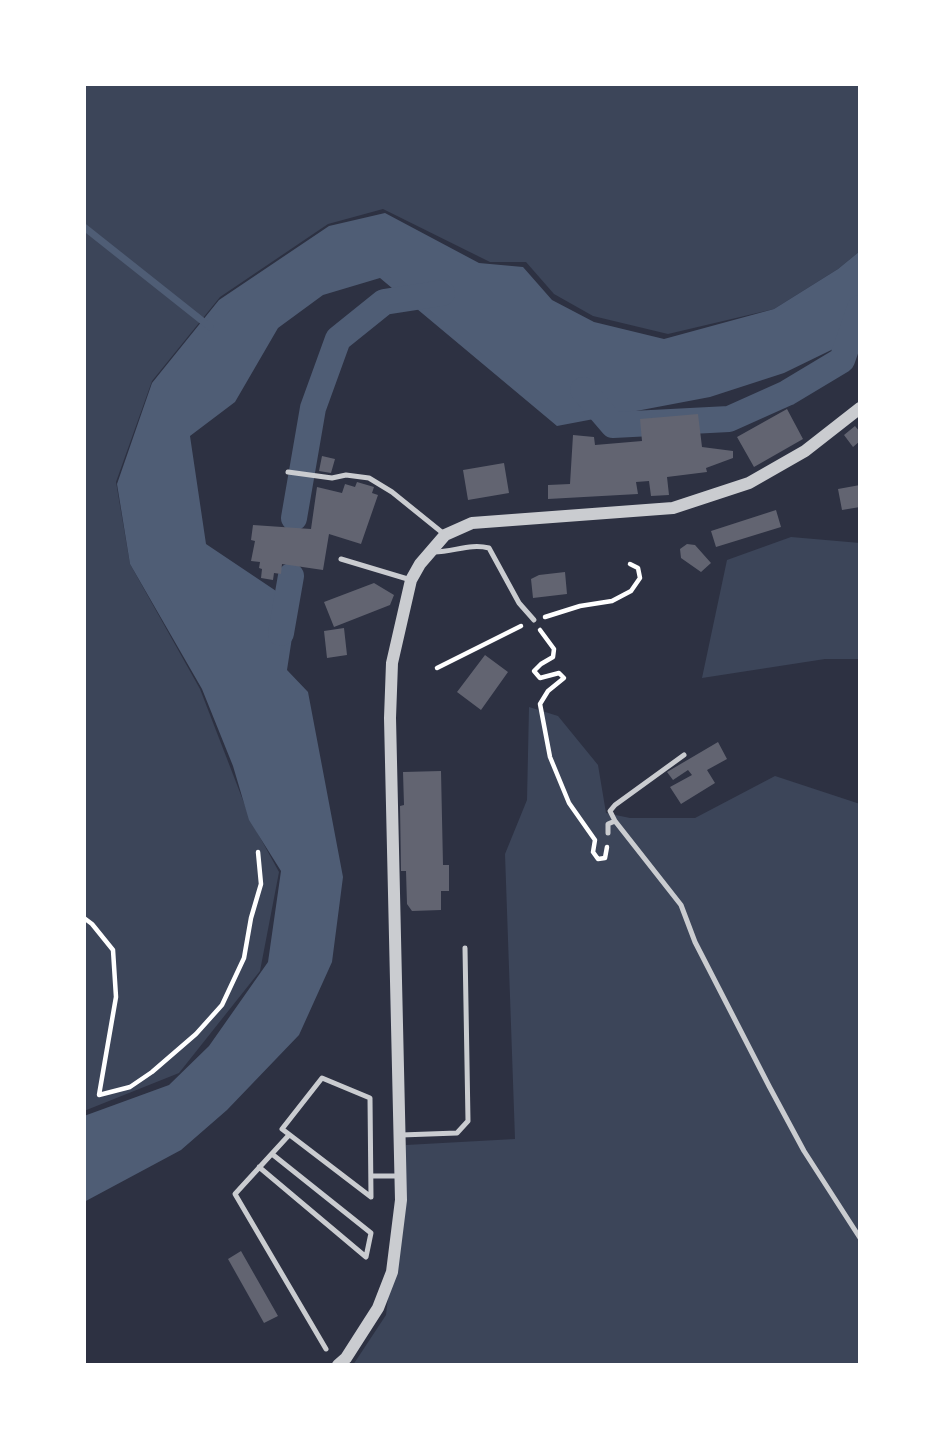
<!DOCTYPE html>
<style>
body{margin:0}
#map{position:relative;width:944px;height:1449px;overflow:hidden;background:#2d3142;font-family:Poppins,sans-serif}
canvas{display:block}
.frame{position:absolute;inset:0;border:86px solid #fff;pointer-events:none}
</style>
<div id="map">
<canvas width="944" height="1449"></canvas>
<div class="frame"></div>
</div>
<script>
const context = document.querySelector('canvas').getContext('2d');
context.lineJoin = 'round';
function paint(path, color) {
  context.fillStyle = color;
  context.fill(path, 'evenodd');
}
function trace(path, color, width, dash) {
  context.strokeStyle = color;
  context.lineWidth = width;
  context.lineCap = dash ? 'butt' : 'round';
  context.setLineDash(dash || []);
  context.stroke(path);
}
paint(new Path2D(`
 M84,84H860V251L838,269L774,309L668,334L593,316L554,294L526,262H490L383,209L328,224L220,297L152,381L116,482L130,564L200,689L251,821L279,872L260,971L179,1073L84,1111Z
 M791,537L860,543V659H825L702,678L727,560Z
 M529,707L558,716L598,765L606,813L630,818H695L775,776L860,804V1365H353L386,1315L406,1145L515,1139L505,854L527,800Z`), '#3c4559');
paint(new Path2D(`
 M385,213L479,263L523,267L552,300L594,322L664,339L774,309L838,269L860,251V336L784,373L710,397L557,426L380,278L323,295L278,328L235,402L190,436L206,544L297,605L287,670L308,692L343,877L332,962L299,1035L227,1110L181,1150L84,1202V1116L169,1085L209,1046L268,962L281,871L249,820L233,766L202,689L130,564L117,484L152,383L219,300L329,226Z`), '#4f5d75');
trace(new Path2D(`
 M84,227L210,327`), '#4f5d75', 7);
trace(new Path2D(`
 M583,390L613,425L729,419L787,393L842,360L860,308
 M294,518L313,408L338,339L384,302L442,293
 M281,633L291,576`), '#4f5d75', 26);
paint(new Path2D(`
 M787,409L803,439L754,467L737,437Z
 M698,414L702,447L733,451V458L706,468L707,472L667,477L669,495L651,496L649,481L636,482L638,494L548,499V485L570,484L573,435L594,437L595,445L642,441L640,419Z
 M855,426L860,432V441L853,447L844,435Z
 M322,456L335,459L331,473L319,471Z
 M504,463L509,493L468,500L463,470Z
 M357,482L374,487L372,493L378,495L361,544L329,534L323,570L282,564L281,574L274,573L273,580L261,578L262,569L259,568L260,562L251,561L255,541L251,540L253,525L311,529L317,487L342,493L345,484L355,487Z
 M860,485V507L842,510L838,489Z
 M776,510L781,527L716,547L711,531Z
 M687,544L695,545L711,563L701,572L681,558L680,549Z
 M565,572L567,594L533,598L531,579L539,575Z
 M374,583L394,595L390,605L334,627L324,602Z
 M344,628L347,655L327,658L324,631Z
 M485,655L508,672L481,710L457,692Z
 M718,742L727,759L707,770L715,783L681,804L670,787L692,775L688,770L673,780L667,772Z
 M441,771L443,865H449V891H441V910L412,911L407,904L406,871H401L400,806L404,805L403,772Z
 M241,1251L278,1316L264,1323L228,1259Z`), '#626471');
trace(new Path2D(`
 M545,617L580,606L612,601L631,591L640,578L638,568L630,564
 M540,630L554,649L553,657L541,664L534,671L540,678L559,673L564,678L548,691L540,704L550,757L569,803L595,840L593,852L598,859L605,858L607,847
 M437,668L521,626
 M84,918L92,924L113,950L116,997L99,1095L130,1087L152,1072L196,1034L222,1005L244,958L251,918L261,884L258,852`), '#fff', 4.5);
trace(new Path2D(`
 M288,472L332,478L346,475L369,478L392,492L444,534
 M434,552C454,552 470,543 489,548L519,603L534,620
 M341,559L411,580
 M615,821L610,811L615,805L684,755
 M608,833V824L615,821L681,905L695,942L769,1086L804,1151L860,1238
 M322,1078L370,1098L371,1197L282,1129Z
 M289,1135L235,1194L326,1349
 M401,1135L457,1133L468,1121L465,948
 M259,1167L366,1257L371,1233L272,1154
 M371,1176H401`), '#caccd0', 5);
trace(new Path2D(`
 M338,1365L346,1358L378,1308L392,1272L401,1200L390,718L392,663L411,580L420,564L445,535L472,523L673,508L749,483L805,451L860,408`), '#caccd0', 12);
</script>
